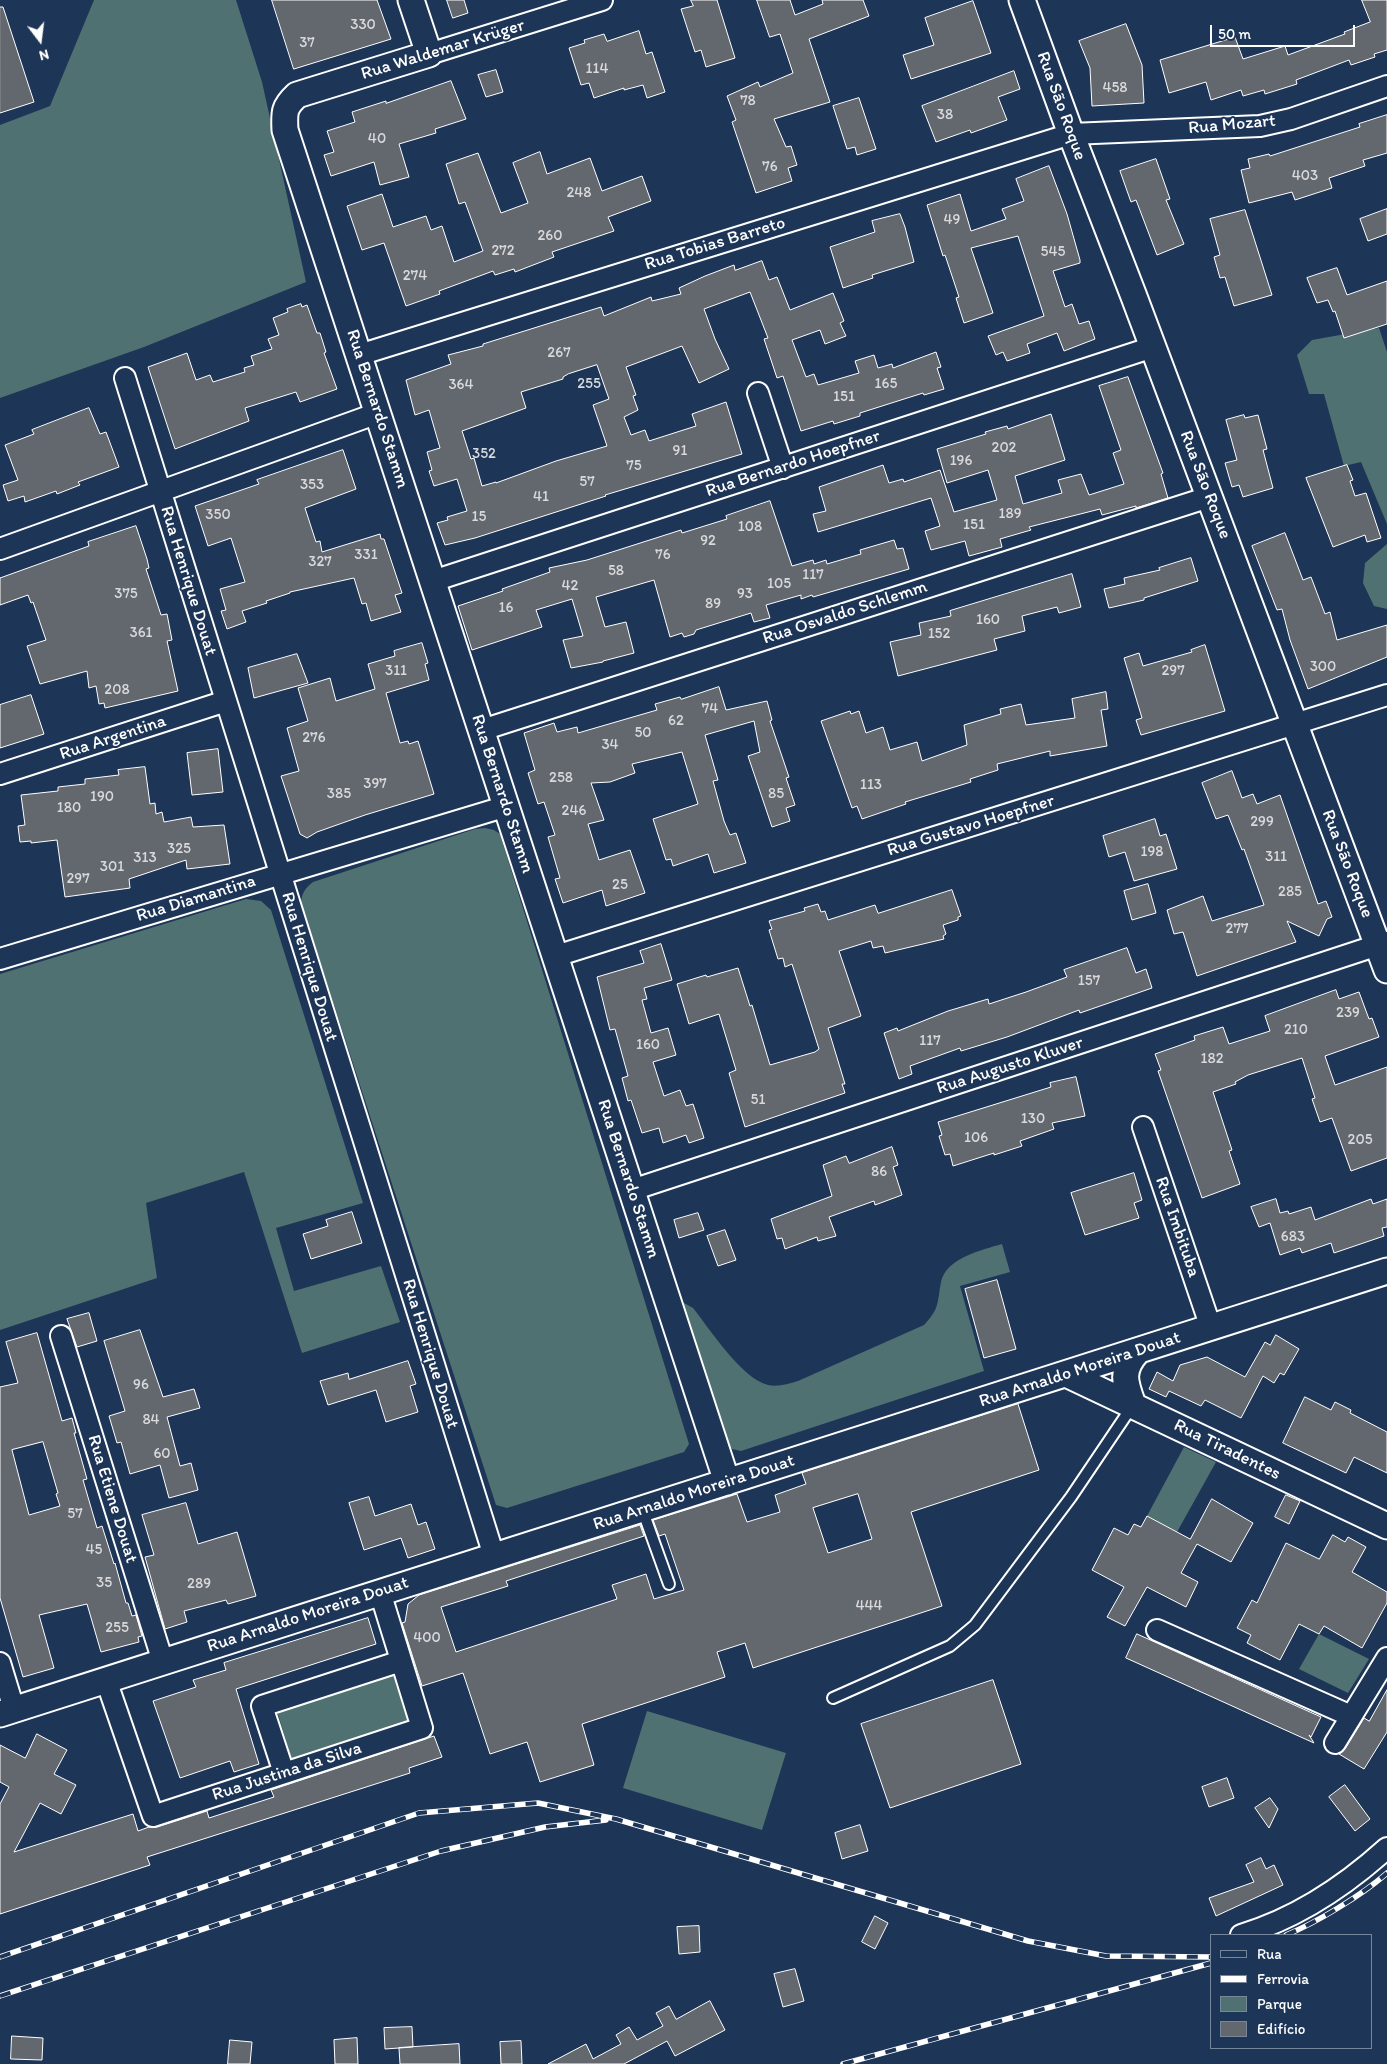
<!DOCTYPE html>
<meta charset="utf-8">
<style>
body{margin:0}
#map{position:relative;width:1387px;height:2064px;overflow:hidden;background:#1d3557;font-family:Itim,sans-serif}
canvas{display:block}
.legend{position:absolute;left:1210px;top:1934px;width:162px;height:115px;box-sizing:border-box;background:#1d3557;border:1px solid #77869a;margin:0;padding:6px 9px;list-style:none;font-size:15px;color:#fff}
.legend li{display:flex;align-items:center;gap:10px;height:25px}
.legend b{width:25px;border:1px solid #77869a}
.north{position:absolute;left:15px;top:15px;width:50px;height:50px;-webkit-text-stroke:4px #1d3557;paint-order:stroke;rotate:165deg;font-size:14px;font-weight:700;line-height:20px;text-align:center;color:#fff}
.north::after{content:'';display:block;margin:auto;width:18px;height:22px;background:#fff;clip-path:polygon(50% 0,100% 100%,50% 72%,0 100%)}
.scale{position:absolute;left:1210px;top:25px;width:145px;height:22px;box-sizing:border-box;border:2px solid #fff;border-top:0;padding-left:6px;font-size:15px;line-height:18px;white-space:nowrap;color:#fff;-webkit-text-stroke:4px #1d3557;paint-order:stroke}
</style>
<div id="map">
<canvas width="1387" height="2064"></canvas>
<ul class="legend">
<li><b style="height:6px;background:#1d3557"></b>Rua</li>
<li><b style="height:6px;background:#fff"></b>Ferrovia</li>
<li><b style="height:14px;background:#507171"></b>Parque</li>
<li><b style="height:14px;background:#63676e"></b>Edifício</li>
</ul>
<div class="north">N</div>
<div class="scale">50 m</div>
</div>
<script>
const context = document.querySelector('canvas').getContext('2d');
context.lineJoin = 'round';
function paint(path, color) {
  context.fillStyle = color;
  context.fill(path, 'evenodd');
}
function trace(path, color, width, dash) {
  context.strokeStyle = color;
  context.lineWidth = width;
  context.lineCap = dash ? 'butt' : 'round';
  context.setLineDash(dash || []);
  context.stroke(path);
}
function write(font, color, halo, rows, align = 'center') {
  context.font = font + ' Itim,sans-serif';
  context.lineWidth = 4;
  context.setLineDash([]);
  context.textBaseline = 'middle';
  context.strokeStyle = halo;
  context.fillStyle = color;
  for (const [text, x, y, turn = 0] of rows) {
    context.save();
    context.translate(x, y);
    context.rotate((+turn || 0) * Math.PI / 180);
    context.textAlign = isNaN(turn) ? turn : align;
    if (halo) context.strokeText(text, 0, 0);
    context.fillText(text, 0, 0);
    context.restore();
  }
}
paint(new Path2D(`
 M94,0H236L262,82L306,282L144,347L0,398V125L50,106Z
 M1379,328L1387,352V524L1361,462L1344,466L1324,394H1309L1297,355L1312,340Z
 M1387,544V609L1374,606L1363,583L1365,563Z
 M485,828L494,830L500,834L689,1444L684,1452L507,1508L496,1505L301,903C302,893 305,888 313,882L475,829Z
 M246,899L261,901L271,910L363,1203L276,1228L294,1291L381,1266L400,1322L302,1353L244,1172L146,1203L157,1278L0,1330V974Z
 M1002,1244L1010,1272L960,1286L984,1371L741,1451L732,1449L726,1442L680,1304L684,1303L693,1308C709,1328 742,1379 768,1385C778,1387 788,1384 798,1381L924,1325C940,1308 937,1303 941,1282C946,1258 982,1250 1002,1244Z
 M1184,1447L1216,1462L1177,1532L1147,1516Z
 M1319,1634L1369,1659L1348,1693L1299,1669Z
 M393,1674L409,1723L293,1761L292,1760L277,1711Z
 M647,1711L786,1753L762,1830L623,1788Z`), '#507171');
const building = new Path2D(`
 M272,0H377L391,39L294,69Z
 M447,0H464L468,13L453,18Z
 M691,0H717L735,58L706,67L701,50L695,52L681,9L693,6Z
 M757,0H790L795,15L823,4L822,0H863L869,16L809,39L830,102L774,119L786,147L791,146L797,165L788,168L792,181L756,193L732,122L736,120L727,96L758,82L760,87L793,73L780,34L770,37Z
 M1362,0H1387V50L1374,54L1375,57L1351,65L1349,60L1296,80L1297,84L1265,94L1264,90L1243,96L1241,90L1211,100L1206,82L1169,93L1160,60L1235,37L1243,59L1285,46L1288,55L1345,34L1344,32L1370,22Z
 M973,1L991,53L911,79L903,55L934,45L925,18Z
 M0,7H3L34,102L0,113Z
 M1126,24L1142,65L1144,103L1092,106L1090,68L1079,41Z
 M639,31L646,54L652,52L665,92L647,98L643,85L624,90V88L594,98L589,83L581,85L569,48L585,43L584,40L604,34L607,41Z
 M496,70L503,92L486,97L478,75Z
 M1014,71L1020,89L998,97L1007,120L971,133L970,130L936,142L922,106Z
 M451,81L466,119L435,129L436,133L399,144L409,177L380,185L374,162L331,176L324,155L334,152L327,131L355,122L352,112L386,101V103Z
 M859,98L876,149L857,155L855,147L847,149L833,106Z
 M1387,115V153L1363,160L1365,166L1329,178L1332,188L1295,200L1292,192L1249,203L1241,170L1250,168L1248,159L1269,154L1270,156L1360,127L1359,124Z
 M540,152L547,174L590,158L602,191L642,176L651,201L608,217L614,231L552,252L554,257L515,272L514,269L495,275L493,271L439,291L440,294L406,306L384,243L362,250L347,206L382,194L393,227L426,216L431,230L442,226L454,262L483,251L465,202L459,204L446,164L478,153L501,213L528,203L513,163Z
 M1156,159L1170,199L1166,200L1184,244L1157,255L1136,200L1131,202L1120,171Z
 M1049,166L1067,214L1080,260V263L1053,271L1065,307L1072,304L1079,324L1089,321L1095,339L1064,351L1057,333L1027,344L1030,353L1007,361L1003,352L996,355L988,336L1044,316L1018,236L971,248L993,313L964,323L956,298L959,297L945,255L943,256L927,205L960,194L971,231L1006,219L1002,209L1024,201L1016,179Z
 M1387,209V234L1368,241L1360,219Z
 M1245,210L1272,295L1234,306L1225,277L1220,278L1214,257L1220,255L1210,219Z
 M900,214L905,227L914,262L872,275L873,278L843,288L830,247L875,232L872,221Z
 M762,261L769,280L777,277L790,310L833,293L844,321L840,323L846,336L825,344L820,330L792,340L806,377L814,374L818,385L859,373L855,361L874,355L878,368L892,364L893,368L936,352L941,367L937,368L944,389L924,395L923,393L860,413V416L834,424L833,421L801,431L783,376L777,378L764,339L768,338L750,292L704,309L715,339L729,369L699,383L682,346L626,367L636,395L633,396L638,410L624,417L631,435L645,430L649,441L696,426L692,414L726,402L742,454L605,495L606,496L475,538L445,545L437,523L448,520L447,517L467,511L457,479L434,486L429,471L432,470L427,452L440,448L429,410L415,415L406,380L451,364L448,355L483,346V344L601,307L604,316L651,297L652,301L681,294L679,288L705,276L734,265L735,270ZM597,365L609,399L593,405L607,446L556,461L496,483V482L482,486L474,458L471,459L462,431L526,408L521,392L563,379V377L568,374Z
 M1337,268L1347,295L1387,281V324L1344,338L1335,311L1333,312L1328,300L1317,303L1307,278Z
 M301,304L302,307L307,305L317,333H320L326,352L324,353L337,389L300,402L296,392L245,408L249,421L175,449L148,367L187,353L196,380L210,375L213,382L245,372L244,368L254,365L251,356L272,349L268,339L279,335L273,318L288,312L287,309Z
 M1128,377L1163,473L1161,474L1168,498L1136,508V506L1102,515L1100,509L1029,527L1031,530L1000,539L1002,547L969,556L965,541L931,550L925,531L940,526L931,498L818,532L813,514L826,511L819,487L883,465L889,483L903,479L904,482L940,470L954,512L997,500L988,470L947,483L937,449L986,434L985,432L1007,426L1008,429L1051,414L1065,460L1015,476L1023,504L1062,493L1058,480L1081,474L1089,495L1124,484L1113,453L1121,450L1099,386Z
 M89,408L100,434L106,432L119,467L78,482L80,485L57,494L56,491L25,502L24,496L8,501L3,485L18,480L5,445L34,434L32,430Z
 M1244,415L1245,418L1258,415L1267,449L1263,450L1273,488L1243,497L1239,485L1232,487L1225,463L1237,460L1226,420Z
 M343,450L356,489L305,508L316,542L320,541L322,552L380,534L381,539H384L402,593L395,595L401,612L371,621L366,603L362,604L354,578L290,592V593L266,601L267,603L242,611L246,622L227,629L221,611L226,610L220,589L245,582L231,538L208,546L195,506L259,484L257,480Z
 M1347,465L1353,480L1350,481L1355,496L1366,493L1381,538L1367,542L1365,535L1333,547L1306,478Z
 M770,501L792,566L813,560L814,564L826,560L827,564L861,554L860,550L894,540L897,549L903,548L909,569L813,597L812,595L801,599V595L766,605L770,618L754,622L751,613L696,630L694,634L684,637L682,633L670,637L654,580L596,597L605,627L626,622L634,653L603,661V662L571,668L563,640L583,636L572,599L536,610L542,627L472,650L458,606L503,591L502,589L550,572L549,568L587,560L681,530L682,533L727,519L726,516Z
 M136,526L147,559L149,568L146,569L161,615L167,614L172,640L167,641L178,691L105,708L104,703L99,704L96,686L89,688L87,671L40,684L27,646L46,640L33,602L31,603L28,595L0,605V578L89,546L88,542Z
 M1285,533L1303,580L1311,577L1325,614L1330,612L1337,640L1387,625V657L1308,689L1290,640L1282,609L1277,610L1252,546Z
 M1191,558L1198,581L1144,598V600L1109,608L1104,589L1125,584L1124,578L1160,570L1159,568Z
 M1072,574L1081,607L1059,613L1057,607L1022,616L1025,631L994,639L997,650L898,676L890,642L921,635L919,623L951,616L950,611Z
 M422,643L428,663L425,664L429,680L386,693L400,743L408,741L409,744L418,741L434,794L365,815L317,832L307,838L300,834L281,776L299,771L287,728L308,721L298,688L330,678L336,701L375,689L368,664L395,656L394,651Z
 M1205,645L1225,711L1141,735L1136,720L1142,718L1124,658L1139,653L1143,666L1192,652L1191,650Z
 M297,654L308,683L254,698L248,668Z
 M719,687L726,710L767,701L772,720L770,721L789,777L786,778L795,805L786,808L790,821L772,827L748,756L760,752L754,721L705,735L718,780L713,781L724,821L730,835L736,833L746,863L714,873L708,854L673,866L671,859L666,860L653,819L698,804L682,752L632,764L635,773L610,782L591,783L604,820L588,824L599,860L630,850L645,893L606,906L602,890L563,903L555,879L560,878L548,837L555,835L544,802L538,804L528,773L535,770L524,733L554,723L557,732L577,727L578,733L657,710L655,704L680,697L681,699Z
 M1106,692L1108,709L1101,710L1107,746L1050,756V751L997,764L998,770L970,779L971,782L905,802L906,804L862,819L857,806L852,808L821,721L850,711L851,714L859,711L866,733L883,727L890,750L917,742L922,761L967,745L964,725L1001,714L1000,709L1021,704L1026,725L1075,718L1072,699Z
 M31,695L44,734L0,748V705Z
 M218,749L223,792L192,795L187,753Z
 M145,767L150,804L155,803L156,814L162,812L164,822L191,817L193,827L224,825L230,864L187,869L186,860L129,879L130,888L65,897L57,840L31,843V841L20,842L18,826L25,825L21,795L58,791V787L85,784V779L119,775L118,770Z
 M1232,771L1242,798L1253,794L1257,804L1280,795L1318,904L1326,901L1332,917L1327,919L1319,936L1287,921L1296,942L1197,976L1183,932L1174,934L1167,910L1203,896L1212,921L1264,905L1244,849L1242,850L1228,815L1216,819L1202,783Z
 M1155,819L1160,836L1166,834L1177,869L1134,881L1125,852L1109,857L1103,836Z
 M1148,884L1156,913L1132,920L1124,891Z
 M952,890L961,916L958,917V920L943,925L946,934L943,936L944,939L885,953L883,946L873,948L871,941L839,951L861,1016L828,1028L845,1084H842L845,1093L745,1127L729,1073L736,1070L719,1014L689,1024L677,984L706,975L707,977L738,968L750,1006L752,1005L770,1065L815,1052L819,1049L792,964L785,967L783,958L778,959L769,930L772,929L769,921L805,911L804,908L818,904L821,912L825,911L828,920L875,905L878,913Z
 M661,944L672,980L644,988L647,999L642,1000L651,1033L668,1028L676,1055L653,1062L664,1096L680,1090L686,1106L693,1104L704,1138L689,1143L686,1135L663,1143L659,1128L642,1133L631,1100L628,1101L622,1078L628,1076L615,1029L610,1030L597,977L644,963L640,951Z
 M1127,948L1136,973L1146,969L1152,988L1080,1013L1079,1010L1007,1037L961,1051L960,1048L910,1066L912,1074L899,1079L884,1033L897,1028L898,1031L948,1011L988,999L989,1004L1026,992L1067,977L1064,970Z
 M1336,990L1339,999L1359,992L1369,1019L1372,1018L1379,1037L1325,1056L1335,1085L1387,1067V1158L1351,1171L1332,1118L1320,1122L1312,1099L1315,1098L1302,1058L1248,1075L1235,1082L1236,1084L1213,1092L1232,1150L1229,1151L1240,1184L1202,1198L1158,1071L1161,1070L1155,1054L1195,1040L1194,1036L1223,1027L1229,1044L1270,1031L1265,1016Z
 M1076,1077L1085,1116L1052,1123L1054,1129L1020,1141L1022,1146L994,1155V1153L953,1166L950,1154L945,1155L939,1136L942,1135L938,1122L1051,1087L1050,1083Z
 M892,1147L898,1165L893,1167L902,1195L875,1205L874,1201L829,1217L836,1236L818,1241L817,1237L785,1249L782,1238L777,1239L771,1219L832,1196L823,1165L846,1156L849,1163Z
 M1134,1173L1142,1200L1134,1203L1139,1218L1085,1235L1071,1193Z
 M1276,1199L1280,1213L1288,1211L1289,1214L1311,1207L1315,1220L1371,1199L1373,1204L1387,1199V1227L1382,1228L1384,1236L1334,1253L1331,1243L1302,1253L1300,1248L1280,1255L1270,1223L1259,1227L1251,1207Z
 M352,1212L362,1243L311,1259L303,1234L328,1226L326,1220Z
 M698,1213L704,1230L679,1238L674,1220Z
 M725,1230L736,1260L718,1266L707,1236Z
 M997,1280L1016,1349L984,1358L965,1289Z
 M89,1313L97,1341L77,1347L67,1319Z
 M140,1330L163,1397L194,1389L200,1408L167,1417L180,1466L191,1463L198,1490L169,1498L160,1465L130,1474L121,1442L117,1443L109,1416L125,1411L104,1341Z
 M37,1333L62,1421L72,1418L76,1433H74L87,1479L83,1480L97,1528L102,1526L114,1564L115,1563L126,1603H128L132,1616L136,1615L142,1636L138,1637L139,1642L101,1652L87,1604L39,1615L54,1668L23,1677L0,1598V1387L18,1383L6,1342ZM43,1442L58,1493L56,1494L60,1506L29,1515L12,1450Z
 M1276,1335L1299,1349L1284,1375L1280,1373L1274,1383L1263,1376L1241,1418L1205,1400L1201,1406L1169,1391L1166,1397L1149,1389L1157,1372L1173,1381L1180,1365L1207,1357L1245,1377L1265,1342L1270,1345Z
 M408,1361L416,1384L410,1386L418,1412L386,1422L376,1390L328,1405L320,1381L348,1373L349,1379Z
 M1305,1397L1331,1410L1335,1402L1351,1410L1350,1413L1387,1432V1473L1354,1457L1346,1473L1283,1443Z
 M1018,1404L1039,1470L911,1512L942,1606L753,1668L745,1643L717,1652L725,1677L582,1724L594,1765L540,1782L527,1742L490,1754L463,1673L422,1686L402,1623L405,1622L408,1604L419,1595L640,1525L644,1536L506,1581L508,1586L441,1607L456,1652L617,1599L612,1585L646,1574L654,1599L684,1590L665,1534L659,1536L653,1520L737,1494L747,1522L780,1512L775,1495L806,1484L802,1473ZM858,1494L872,1539L828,1553L813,1508Z
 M1286,1495L1300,1501L1289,1524L1275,1517Z
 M369,1497L375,1516L411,1504L418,1525L426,1522L435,1549L408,1558L401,1538L364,1550L349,1503Z
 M1212,1499L1253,1523L1231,1562L1197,1544L1181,1573L1198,1582L1186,1607L1147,1587L1125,1626L1107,1617L1124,1587L1092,1570L1114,1528L1128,1535L1134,1524L1141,1527L1147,1516L1190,1539Z
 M186,1503L198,1544L237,1532L256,1596L228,1604L226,1600L184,1611L187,1622L165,1629L145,1557L154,1555L142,1515Z
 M1333,1535L1345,1542L1348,1537L1366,1547L1352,1572L1387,1592V1603L1362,1648L1324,1626L1319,1634L1299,1624L1280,1660L1247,1643L1251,1635L1237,1628L1252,1600L1257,1603L1286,1543L1319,1559Z
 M368,1618L376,1644L236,1689L259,1764L234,1772L230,1761L180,1778L153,1701L196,1687L193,1680L226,1670L224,1663Z
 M1137,1634L1321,1717L1311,1737L1309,1735L1314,1743L1126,1658Z
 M993,1680L1021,1764L890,1808L861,1724Z
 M1387,1690V1732L1364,1769L1339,1754L1345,1749L1364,1718L1369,1721Z
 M37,1734L67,1750L54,1774L76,1785L61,1814L40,1803L14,1852L133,1814L138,1831L149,1827H157L207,1811L209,1818L274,1797L271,1790L434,1736L442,1757L409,1768L410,1773L147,1857L150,1865L0,1914V1804L9,1787L0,1782V1745L25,1758Z
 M1227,1778L1234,1798L1209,1807L1202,1787Z
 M1345,1785L1370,1819L1355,1831L1329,1797Z
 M1270,1798L1278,1809L1269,1828L1255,1808Z
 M860,1825L868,1851L842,1859L835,1833Z
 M1261,1858L1266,1869L1274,1865L1283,1885L1216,1916L1209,1898L1254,1882L1246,1865Z
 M875,1916L888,1923L875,1949L862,1942Z
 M699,1926L700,1952L679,1954L677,1927Z
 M795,1969L804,2001L783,2007L774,1974Z
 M710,2001L725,2030L675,2056L667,2041L624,2064H548L586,2044L593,2059L621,2044L616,2035L629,2027L637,2040L663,2026L656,2013L669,2006L676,2019Z
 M412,2027L413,2047L385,2049L384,2028Z
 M12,2036L43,2038L42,2060L11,2059Z
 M357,2038L358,2064H335L334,2040Z
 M230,2040L252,2042L250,2064H228Z
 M521,2041L522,2064H501L500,2042Z
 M459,2044L460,2064H400L399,2048Z`);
paint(building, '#63676e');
trace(building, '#fff', 1);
const service = new Path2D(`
 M642,1509L669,1584
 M833,1698L950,1646L975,1625L1071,1497L1133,1405`);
const minor = new Path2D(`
 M429,54L602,0
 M359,355L1071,134L1260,126L1291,119L1387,86
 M125,378L494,1556
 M758,393L783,468
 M0,549L378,413
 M433,581L1153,347
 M482,730L1209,497
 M0,774L226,701
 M556,956L1387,695
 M0,959L507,806
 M1143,1127L1211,1328
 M632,1190L1387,942
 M61,1336L163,1662
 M1157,1630L1351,1716
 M0,1663L14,1709
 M106,1680L153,1816L422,1728L380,1592
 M1335,1743L1387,1658
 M284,1773L262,1706L401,1661
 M1241,1935C1295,1919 1345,1886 1387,1848`);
const tertiary = new Path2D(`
 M411,0L429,54L297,95C284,107 284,112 285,130L727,1482
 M1022,0L1071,134L1133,294L1387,970
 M1066,1374L1387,1526
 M1133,1405C1125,1383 1120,1371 1137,1352
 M0,1714L1387,1271`);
trace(service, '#fff', 14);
trace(minor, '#fff', 24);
trace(tertiary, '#fff', 29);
trace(service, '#1d3557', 10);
trace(minor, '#1d3557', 20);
trace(tertiary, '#1d3557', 25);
const rail = new Path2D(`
 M1286,1935C1316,1923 1362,1895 1387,1873
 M0,1957L419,1813L538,1803L616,1819L1028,1941L1106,1956L1211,1957
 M0,1996L441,1851L545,1827L606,1820
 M843,2064L1211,1963`);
trace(rail, '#fff', 5.5);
trace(rail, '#1d3557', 4, [11]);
write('15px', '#d8d9db', null, [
 ["330",363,25],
 ["37",307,43],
 ["114",597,69],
 ["458",1115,88],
 ["78",748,101],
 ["38",945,115],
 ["40",377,139],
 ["76",770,167],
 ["403",1305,176],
 ["248",579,193],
 ["49",952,220],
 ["260",550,236],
 ["272",503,251],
 ["545",1053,252],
 ["274",415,276],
 ["267",559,353],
 ["255",589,384],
 ["165",886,384],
 ["364",461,385],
 ["151",844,397],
 ["202",1004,448],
 ["91",680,451],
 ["352",484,454],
 ["196",961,461],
 ["75",634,466],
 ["57",587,482],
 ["353",312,485],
 ["41",541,497],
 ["189",1010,514],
 ["350",218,515],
 ["15",479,517],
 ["151",974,525],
 ["108",750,527],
 ["92",708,541],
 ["331",366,555],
 ["76",663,555],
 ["327",320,562],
 ["58",616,571],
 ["117",813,575],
 ["105",779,584],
 ["42",570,586],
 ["375",126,594],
 ["93",745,594],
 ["89",713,604],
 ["16",506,608],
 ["160",988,620],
 ["361",141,633],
 ["152",939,634],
 ["300",1323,667],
 ["311",396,671],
 ["297",1173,671],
 ["208",117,690],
 ["74",710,709],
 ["62",676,721],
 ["50",643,733],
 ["276",314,738],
 ["34",610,745],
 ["258",561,778],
 ["397",375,784],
 ["113",871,785],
 ["385",339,794],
 ["85",776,794],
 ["190",102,797],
 ["180",69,808],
 ["246",574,811],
 ["299",1262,822],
 ["325",179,849],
 ["198",1152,852],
 ["311",1276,857],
 ["313",145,858],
 ["301",112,867],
 ["297",78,879],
 ["25",620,885],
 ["285",1290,892],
 ["277",1237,929],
 ["157",1089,981],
 ["239",1348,1013],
 ["210",1296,1030],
 ["117",930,1041],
 ["160",648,1045],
 ["182",1212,1059],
 ["51",758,1100],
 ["130",1033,1119],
 ["106",976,1138],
 ["205",1360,1140],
 ["86",879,1172],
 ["683",1293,1237],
 ["96",141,1385],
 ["84",151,1420],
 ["60",162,1454],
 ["57",75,1514],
 ["45",94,1550],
 ["35",104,1583],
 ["289",199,1584],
 ["444",869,1606],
 ["255",117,1628],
 ["400",427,1638]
]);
write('18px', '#fff', '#1d3557', [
 ["Rua Waldemar Krüger",443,50,-17],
 ["Rua São Roque",1061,106,70],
 ["Rua Mozart",1232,125,-5],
 ["Rua Tobias Barreto",715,244,-17],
 ["Rua Bernardo Stamm",377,409,72],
 ["Rua Bernardo Hoepfner",793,464,-18],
 ["Rua São Roque",1205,485,69],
 ["Rua Henrique Douat",188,581,73],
 ["Rua Osvaldo Schlemm",845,613,-18],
 ["Rua Argentina",113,738,-18],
 ["Rua Bernardo Stamm",502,794,72],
 ["Rua Gustavo Hoepfner",971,826,-17],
 ["Rua São Roque",1347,864,69],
 ["Rua Diamantina",196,899,-17],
 ["Rua Henrique Douat",309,967,73],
 ["Rua Augusto Kluver",1010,1066,-18],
 ["Rua Bernardo Stamm",628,1179,72],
 ["Rua Imbituba",1177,1227,71],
 ["Rua Henrique Douat",430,1354,73],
 ["Rua Arnaldo Moreira Douat",1080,1370,-18],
 ["Rua Tiradentes",1227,1450,26],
 ["Rua Arnaldo Moreira Douat",694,1493,-18],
 ["Rua Etiene Douat",112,1499,73],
 ["Rua Arnaldo Moreira Douat",308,1615,-18],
 ["Rua Justina da Silva",287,1772,-18]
]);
</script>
